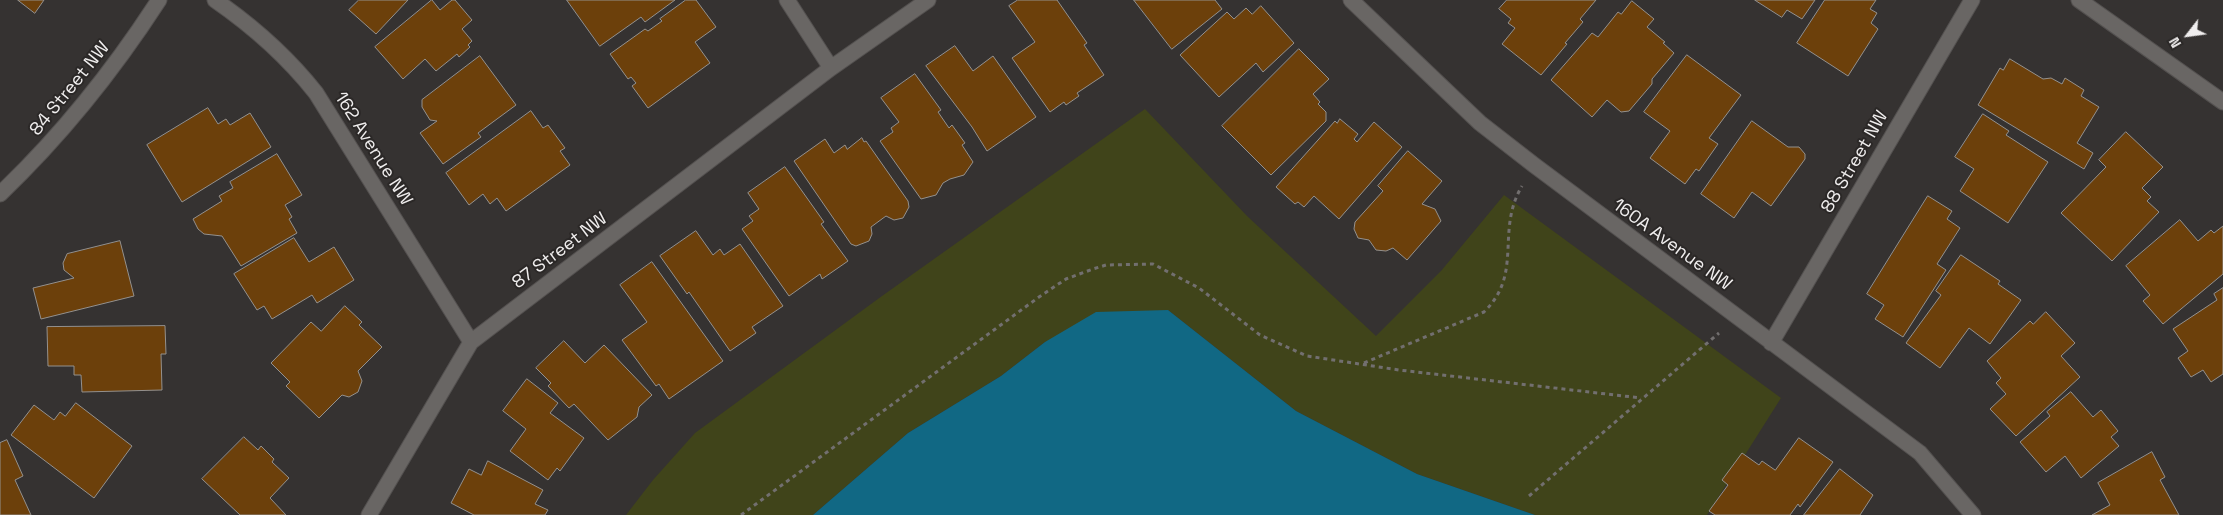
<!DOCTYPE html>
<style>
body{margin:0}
#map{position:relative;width:2223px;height:515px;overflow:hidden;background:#353231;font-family:"Space Grotesk",sans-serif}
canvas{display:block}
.north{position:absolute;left:2163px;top:10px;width:50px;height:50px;-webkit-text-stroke:4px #2b2827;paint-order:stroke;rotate:240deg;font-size:14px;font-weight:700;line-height:20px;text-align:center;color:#f0eeee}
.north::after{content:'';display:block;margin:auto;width:18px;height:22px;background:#f0eeee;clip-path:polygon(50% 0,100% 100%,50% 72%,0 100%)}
</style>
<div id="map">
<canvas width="2223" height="515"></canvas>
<div class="north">N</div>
</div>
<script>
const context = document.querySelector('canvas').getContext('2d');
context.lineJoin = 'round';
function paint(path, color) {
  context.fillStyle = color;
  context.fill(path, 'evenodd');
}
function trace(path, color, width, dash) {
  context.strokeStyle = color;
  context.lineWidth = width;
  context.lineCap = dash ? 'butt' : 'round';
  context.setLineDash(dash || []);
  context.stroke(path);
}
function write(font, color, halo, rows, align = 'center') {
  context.font = font + ' "Space Grotesk",sans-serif';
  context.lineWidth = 4;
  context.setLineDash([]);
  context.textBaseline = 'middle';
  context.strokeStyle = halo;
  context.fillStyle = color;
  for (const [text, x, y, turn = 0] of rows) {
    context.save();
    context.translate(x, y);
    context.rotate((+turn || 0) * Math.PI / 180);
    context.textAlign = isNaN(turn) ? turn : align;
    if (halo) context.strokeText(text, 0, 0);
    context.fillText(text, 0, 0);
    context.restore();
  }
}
paint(new Path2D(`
 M1145,109L1247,216L1376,336L1441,271L1504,195L1781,398L1707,515H1535L1417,474L1296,411L1168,310L1045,342L1001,376L908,433L813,515H626L653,480L695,433L882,296Z`), '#40441a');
paint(new Path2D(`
 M1168,310L1296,411L1417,474L1535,515H813L908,433L1001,376L1045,342L1096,312Z`), '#116884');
const building = new Path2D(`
 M18,0H44L35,13Z
 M359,0H408L376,34L349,10Z
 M432,0L440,10L452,0H455L472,20L462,29L472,41L468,45L470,47L459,57L457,54L436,71L425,59L403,79L375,47Z
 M567,0H675L645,22L641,17L600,46Z
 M686,0H696L716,27L695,42L710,63L648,108L632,86L636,83L631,77L628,79L610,54L645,29L648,31L662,21L660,19Z
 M1018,0H1057L1087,43L1084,45L1104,75L1077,93L1079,96L1066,105L1064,102L1050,112L1012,58L1035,42L1009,6Z
 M1134,0H1215L1222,9L1172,49Z
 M1507,0H1596L1580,19L1583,22L1565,43L1567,44L1541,75L1502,44L1515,28L1508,23L1511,19L1499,9Z
 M1755,0H1815L1802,19L1787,10L1782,17Z
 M1825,0H1876L1870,9L1877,13L1871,23L1878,29L1848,76L1797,43Z
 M1632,1L1654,19L1647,27L1665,42L1663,43L1674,53L1652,79V84L1629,111L1621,112L1607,100L1592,117L1551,80L1592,33L1598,37L1618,12L1621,14Z
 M1261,6L1294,43L1263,72L1256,63L1219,97L1180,55L1227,12L1234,19L1246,8L1252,14Z
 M955,46L973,71L993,56L1036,117L987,151L972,127L926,66Z
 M1299,49L1329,79L1313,94L1320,102L1318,104L1326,112V121L1271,175L1222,126Z
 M1687,55L1741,95L1709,138L1718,144L1699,171L1696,169L1685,184L1650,158L1670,131L1644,112Z
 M480,56L516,105L478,133L481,137L443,164L420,133L437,121L430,120L422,107V100Z
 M2010,59L2043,79L2051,78L2062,84L2065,78L2084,90L2081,96L2099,107L2077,143L2093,153L2084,169L1978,105L2000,68L2003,70Z
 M915,74L941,110L938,112L949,128L952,125L965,143L962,145L973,162L964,175L950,179L943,183L936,195L921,199L880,141L893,132L891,128L899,122L881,98Z
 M208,108L218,124L226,119L230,125L250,113L271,147L182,202L147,145Z
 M531,111L543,128L548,125L565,148L560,151L570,165L506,211L497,198L490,204L483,194L469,205L446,173Z
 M1983,114L2009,131L2006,135L2048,162L2008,223L1960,191L1974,169L1955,157Z
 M1340,119L1358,134L1354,139L1357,142L1374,122L1402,147L1339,219L1314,196L1304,207L1298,202L1295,204L1276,187L1335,121L1337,123Z
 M1752,121L1788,147H1799L1805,154V159L1771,206L1752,192L1734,218L1701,194Z
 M2126,132L2163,167L2142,188L2151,197L2147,201L2159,212L2112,261L2061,213L2106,167L2099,160Z
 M862,138L864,142L866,141L908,201L909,207L903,218L894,220L886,216L871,227L872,234L869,241L856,246L851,244L794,161L825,139L834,153L845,145L847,149Z
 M1408,151L1442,181L1422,204L1435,209L1441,221L1407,260L1393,248L1386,251L1376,250L1369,240L1358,238L1354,229L1355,222L1383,191L1378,186Z
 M277,154L302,195L285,205L292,217L289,219L297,233L241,266L222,236L204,234L198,229L193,219L222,201L219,196L233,188L230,182Z
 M785,167L824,222L821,224L848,261L822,279L820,274L789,296L742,229L753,221L749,216L759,209L748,193Z
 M1928,196L1952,211L1947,219L1960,228L1937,264L1946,270L1903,337L1875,319L1884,305L1867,294Z
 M2180,220L2198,241L2211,230L2214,233L2223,226V274L2163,324L2143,301L2150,295L2126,266Z
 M696,231L713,255L720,249L724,255L740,244L783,306L752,327L756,333L730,351L689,292L687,294L660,256Z
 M294,238L309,262L334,247L354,280L317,303L312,295L272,319L264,306L257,310L234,274Z
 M120,241L134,296L41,319L33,288L74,278L64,270L63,263L67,254Z
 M1961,255L2000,281L1998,284L2021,300L1990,344L1969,328L1940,368L1906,343L1941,295L1936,291Z
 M652,262L723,361L669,399L659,384L656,386L622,340L647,322L620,285Z
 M2223,288V374L2211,382L2203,370L2191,377L2178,358L2188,351L2173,329L2217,300L2214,294Z
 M345,306L362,322L359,325L382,347L358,371L362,381L358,392L349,397L342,395L319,418L286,386L290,382L271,363L311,322L321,331Z
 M2046,312L2075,343L2061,356L2080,377L2016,436L1990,409L2006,394L1996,383L2001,378L1987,361L2030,321L2033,324Z
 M165,326L166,354H161L162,390L82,392L81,375H74V366H48L47,327Z
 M564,341L585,363L604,345L652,395L639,407L637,417L608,440L574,404L569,408L548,386L551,383L536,368Z
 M527,379L558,403L550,413L584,438L560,471L557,468L548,480L510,451L526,429L503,411Z
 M2071,392L2093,417L2101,410L2118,431L2111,437L2119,446L2081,478L2065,456L2046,472L2020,442L2050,416L2047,412Z
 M76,403L132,446L94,498L11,435L34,405L54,420L60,412L65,416Z
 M244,437L258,450L261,446L274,459L272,462L289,478L270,498L286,515H240L202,479Z
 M1799,438L1833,462L1800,507L1798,504L1790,515H1715L1709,511L1728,485L1722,480L1742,453L1759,465L1762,461L1775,470Z
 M7,440L23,476L15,480L31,515H0V443Z
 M2152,452L2165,477L2160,480L2179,515H2092L2110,505L2098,483Z
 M488,461L543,490L535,504L548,510L545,515H474L451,503L469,469L481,475Z
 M1840,469L1873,495L1860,515H1804Z`);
paint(building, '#6c400b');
trace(building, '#94918e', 1);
const minor = new Path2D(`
 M215,0C254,27 286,55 316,93L471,342
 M787,0L831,68
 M1351,0L1480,123L1534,165L1920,453L1973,515
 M2079,0L2223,102
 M0,194C62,135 113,71 159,0
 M1771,343L1972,0
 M369,515L471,342L831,68L928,0`);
trace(minor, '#545150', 17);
trace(new Path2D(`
 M1364,363L1484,312C1524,273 1495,231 1522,186
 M1529,496L1719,333
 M741,515L1039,297L1066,279L1093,269L1106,265L1153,264L1199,288L1260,335L1307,356L1399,370L1641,398`), '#726f6f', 3, [4, 4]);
trace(minor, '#696664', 15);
write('18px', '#f0eeee', '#2b2827', [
 ["84 Street NW",70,89,-51],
 ["162 Avenue NW",373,149,58],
 ["88 Street NW",1855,162,-60],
 ["160A Avenue NW",1672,245,36],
 ["87 Street NW",560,251,-37]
]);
</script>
